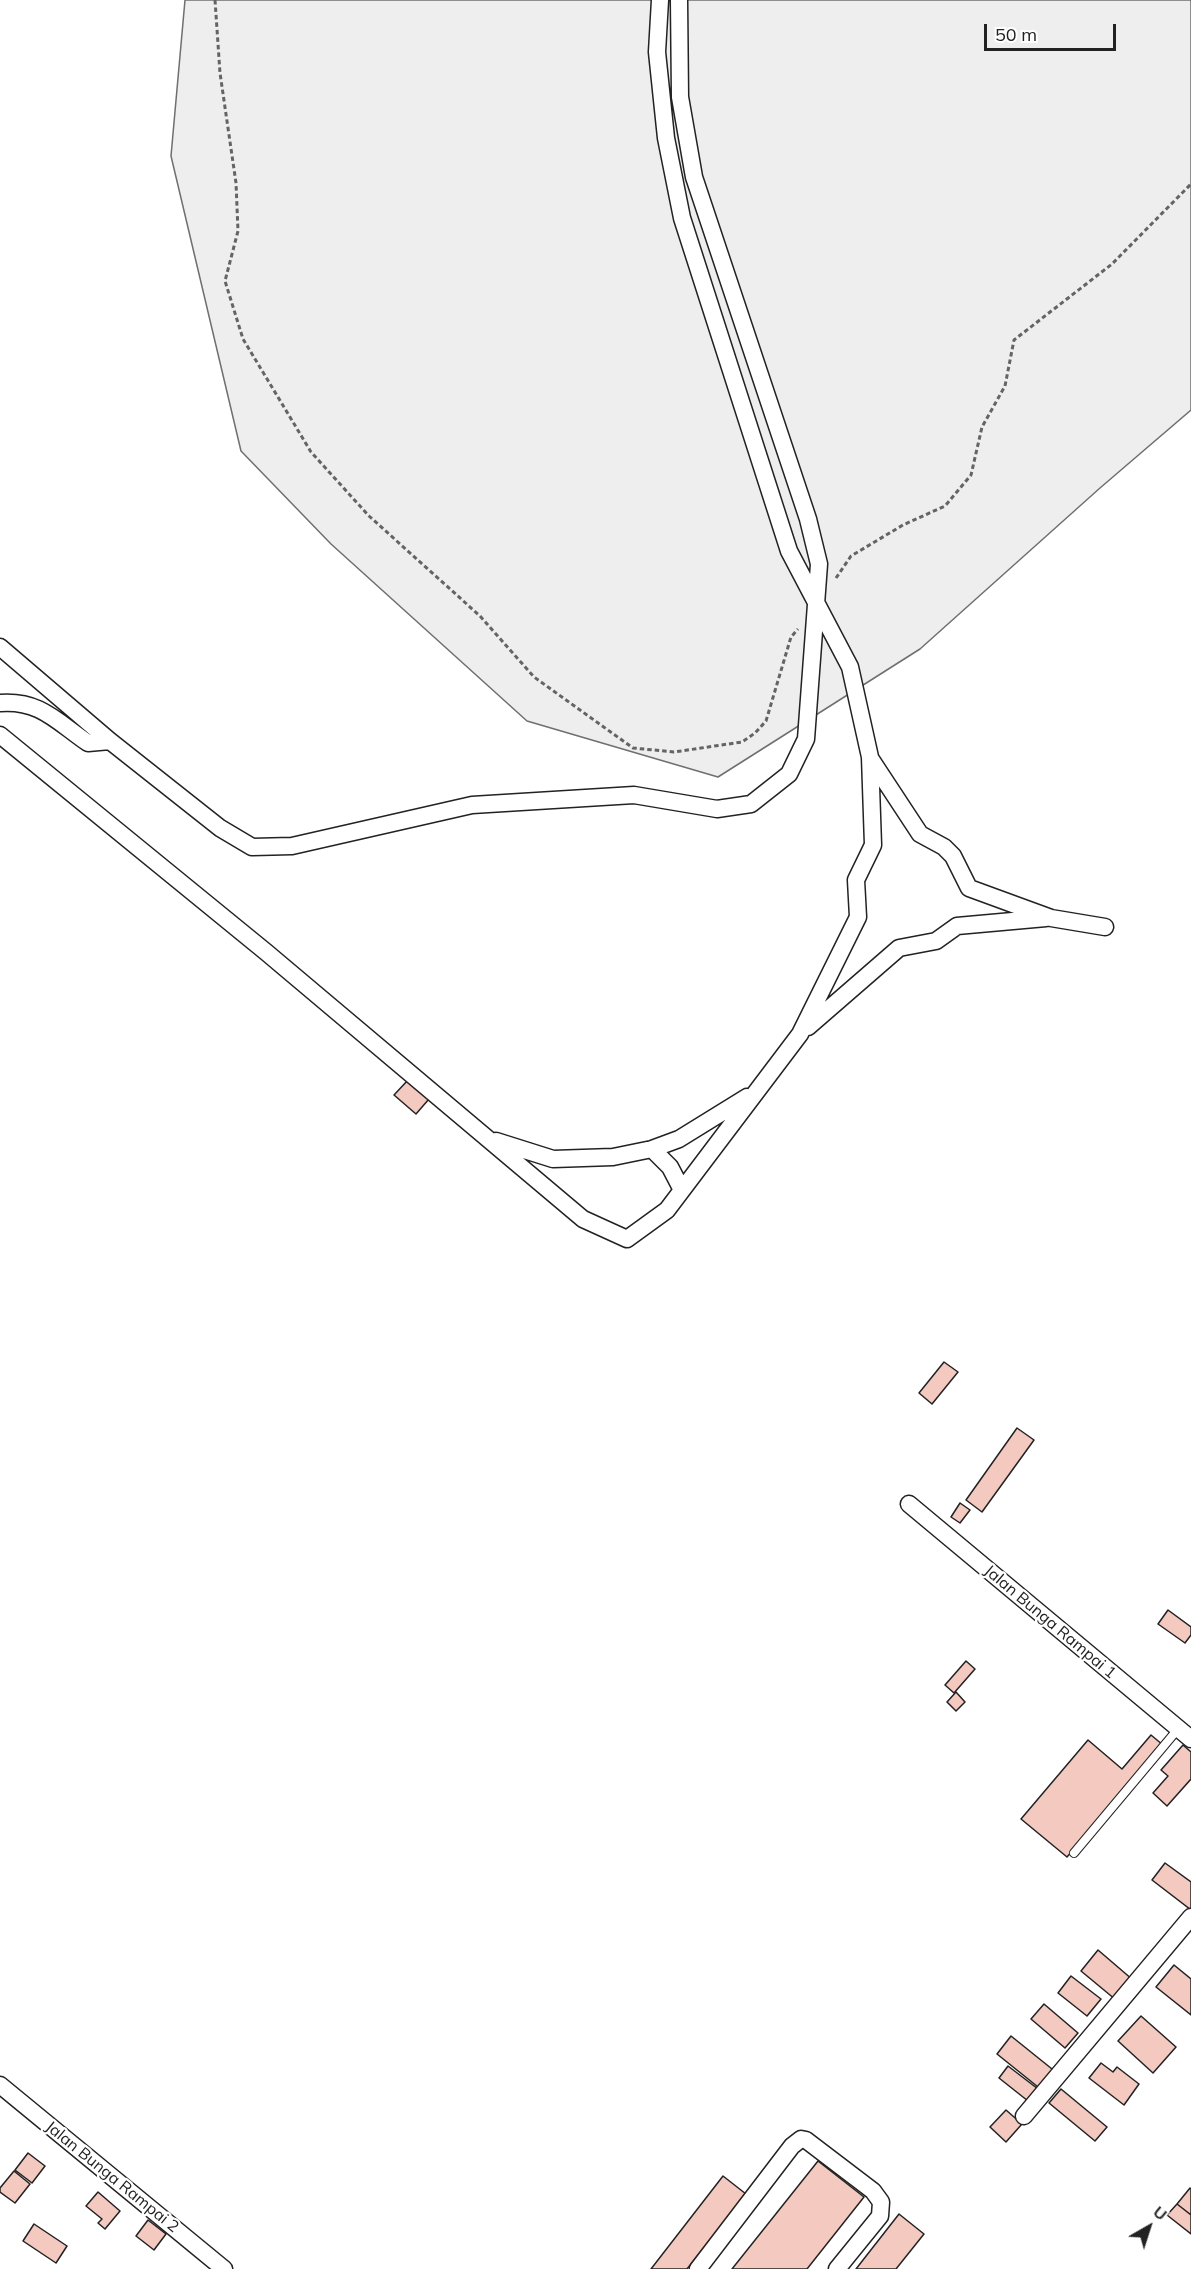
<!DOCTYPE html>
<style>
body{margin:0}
#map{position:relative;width:1191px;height:2269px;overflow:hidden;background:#fff;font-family:Mulish,sans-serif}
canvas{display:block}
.north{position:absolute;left:1119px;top:2197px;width:60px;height:60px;-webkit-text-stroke:4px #fff;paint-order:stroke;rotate:39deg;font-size:16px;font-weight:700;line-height:24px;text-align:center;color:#222}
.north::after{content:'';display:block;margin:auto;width:21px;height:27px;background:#222;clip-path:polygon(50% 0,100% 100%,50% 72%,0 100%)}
.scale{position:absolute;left:984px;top:24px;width:132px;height:27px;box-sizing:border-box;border:3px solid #222;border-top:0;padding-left:8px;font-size:18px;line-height:21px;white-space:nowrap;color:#222;-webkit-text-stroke:4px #fff;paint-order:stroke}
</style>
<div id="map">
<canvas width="1191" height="2269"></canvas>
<div class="north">U</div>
<div class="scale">50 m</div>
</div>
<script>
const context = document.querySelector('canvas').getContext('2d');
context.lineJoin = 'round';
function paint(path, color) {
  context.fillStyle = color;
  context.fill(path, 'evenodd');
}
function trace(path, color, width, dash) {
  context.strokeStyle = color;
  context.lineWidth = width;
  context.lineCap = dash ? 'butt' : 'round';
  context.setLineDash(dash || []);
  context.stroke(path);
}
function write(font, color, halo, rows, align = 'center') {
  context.font = font + ' Mulish,sans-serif';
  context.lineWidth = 4.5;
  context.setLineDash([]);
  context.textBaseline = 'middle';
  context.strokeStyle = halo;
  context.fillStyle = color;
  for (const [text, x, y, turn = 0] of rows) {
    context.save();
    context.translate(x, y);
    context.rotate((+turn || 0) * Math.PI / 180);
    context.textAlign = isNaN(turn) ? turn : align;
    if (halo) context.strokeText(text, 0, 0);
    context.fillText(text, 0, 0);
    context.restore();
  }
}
const green = new Path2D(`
 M185,0H1191V410L1100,488L920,649L718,777L527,721L331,544L241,451L171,156Z`);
paint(green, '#eee');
trace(green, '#6f6f6f', 1.5);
const building = new Path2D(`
 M408,1080L429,1099L416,1114L394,1095Z
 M944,1362L958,1372L932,1404L919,1393Z
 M1017,1428L1034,1440L982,1512L966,1500Z
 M960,1503L970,1510L960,1523L951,1517Z
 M1168,1610L1191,1627V1635L1185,1643L1158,1624Z
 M966,1661L975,1669L954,1693L945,1685Z
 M956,1692L965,1702L956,1711L947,1702Z
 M1151,1735L1163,1745L1067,1857L1021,1819L1088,1740L1122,1769Z
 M1183,1745L1191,1752V1779L1167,1806L1153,1793L1168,1776L1161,1770Z
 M1165,1863L1191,1882V1910L1152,1880Z
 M1098,1950L1133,1980L1116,2000L1081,1971Z
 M1174,1965L1191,1979V2015L1156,1987Z
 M1071,1976L1101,1999L1087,2016L1058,1993Z
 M1044,2004L1078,2033L1065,2048L1031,2019Z
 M1141,2016L1176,2047L1153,2073L1118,2041Z
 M1011,2036L1057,2073L1043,2091L997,2054Z
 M1101,2063L1113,2072L1117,2067L1139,2084L1124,2105L1089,2078Z
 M1008,2066L1038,2089L1028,2101L999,2078Z
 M1061,2089L1107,2127L1095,2141L1049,2103Z
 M1006,2110L1022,2124L1006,2142L990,2127Z
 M28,2153L45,2166L32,2183L15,2170Z
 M818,2161L864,2197L807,2269H732Z
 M14,2171L30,2184L15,2203L0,2192V2188Z
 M723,2176L746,2194L687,2269H651Z
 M1190,2188L1191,2189V2215L1177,2204Z
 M98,2192L120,2211L105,2229L98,2223L102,2219L86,2206Z
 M1177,2204L1191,2215V2234L1167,2215Z
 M899,2214L924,2234L896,2269H856Z
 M148,2220L166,2234L154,2250L136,2236Z
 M34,2224L67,2246L56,2263L23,2241Z`);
paint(building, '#f3c9c0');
trace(building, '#222', 1.5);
const lane = new Path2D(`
 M1074,1853L1178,1729`);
const street = new Path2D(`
 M0,647L110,741L220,828L252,847L292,846L472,805L634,795L717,809L751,804L789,774L806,739L819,564L808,519L694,177L680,97L679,0
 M0,703C40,700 56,721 88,743L110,741
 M0,735L266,952L583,1219L627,1239L667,1210L800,1034L858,917L856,880L873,845L870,757L850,667L789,551L682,218L666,138L657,52L660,0
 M870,758L920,834L944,847L953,856L969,888L1051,918L1105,927
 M808,1027L899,948L936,941L957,926L1046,918
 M496,1141L553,1159L613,1157L652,1149L679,1139L747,1097
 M652,1149L670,1167L682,1190
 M909,1504L1191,1739
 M0,2085L224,2269
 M1024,2116L1191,1917
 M698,2269L792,2146L801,2139L806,2140L873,2191L881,2202L880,2216L837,2269`);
trace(lane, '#222', 10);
trace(street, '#222', 19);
trace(new Path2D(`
 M215,0L220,73L236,183L238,231L225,281L243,339L311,452L369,516L480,616L534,677L633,748L674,752L742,742L755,733L766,721L791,637L798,629
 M836,578L851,556L903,525L945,506L971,475L982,427L1005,386L1014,340L1112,264L1191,184`), '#646464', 3, [4.5, 3]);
trace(lane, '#fff', 8);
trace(street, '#fff', 16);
write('16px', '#222', '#fff', [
 ["Jalan Bunga Rampai 1",1050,1622,40],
 ["Jalan Bunga Rampai 2",112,2177,39]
]);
</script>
